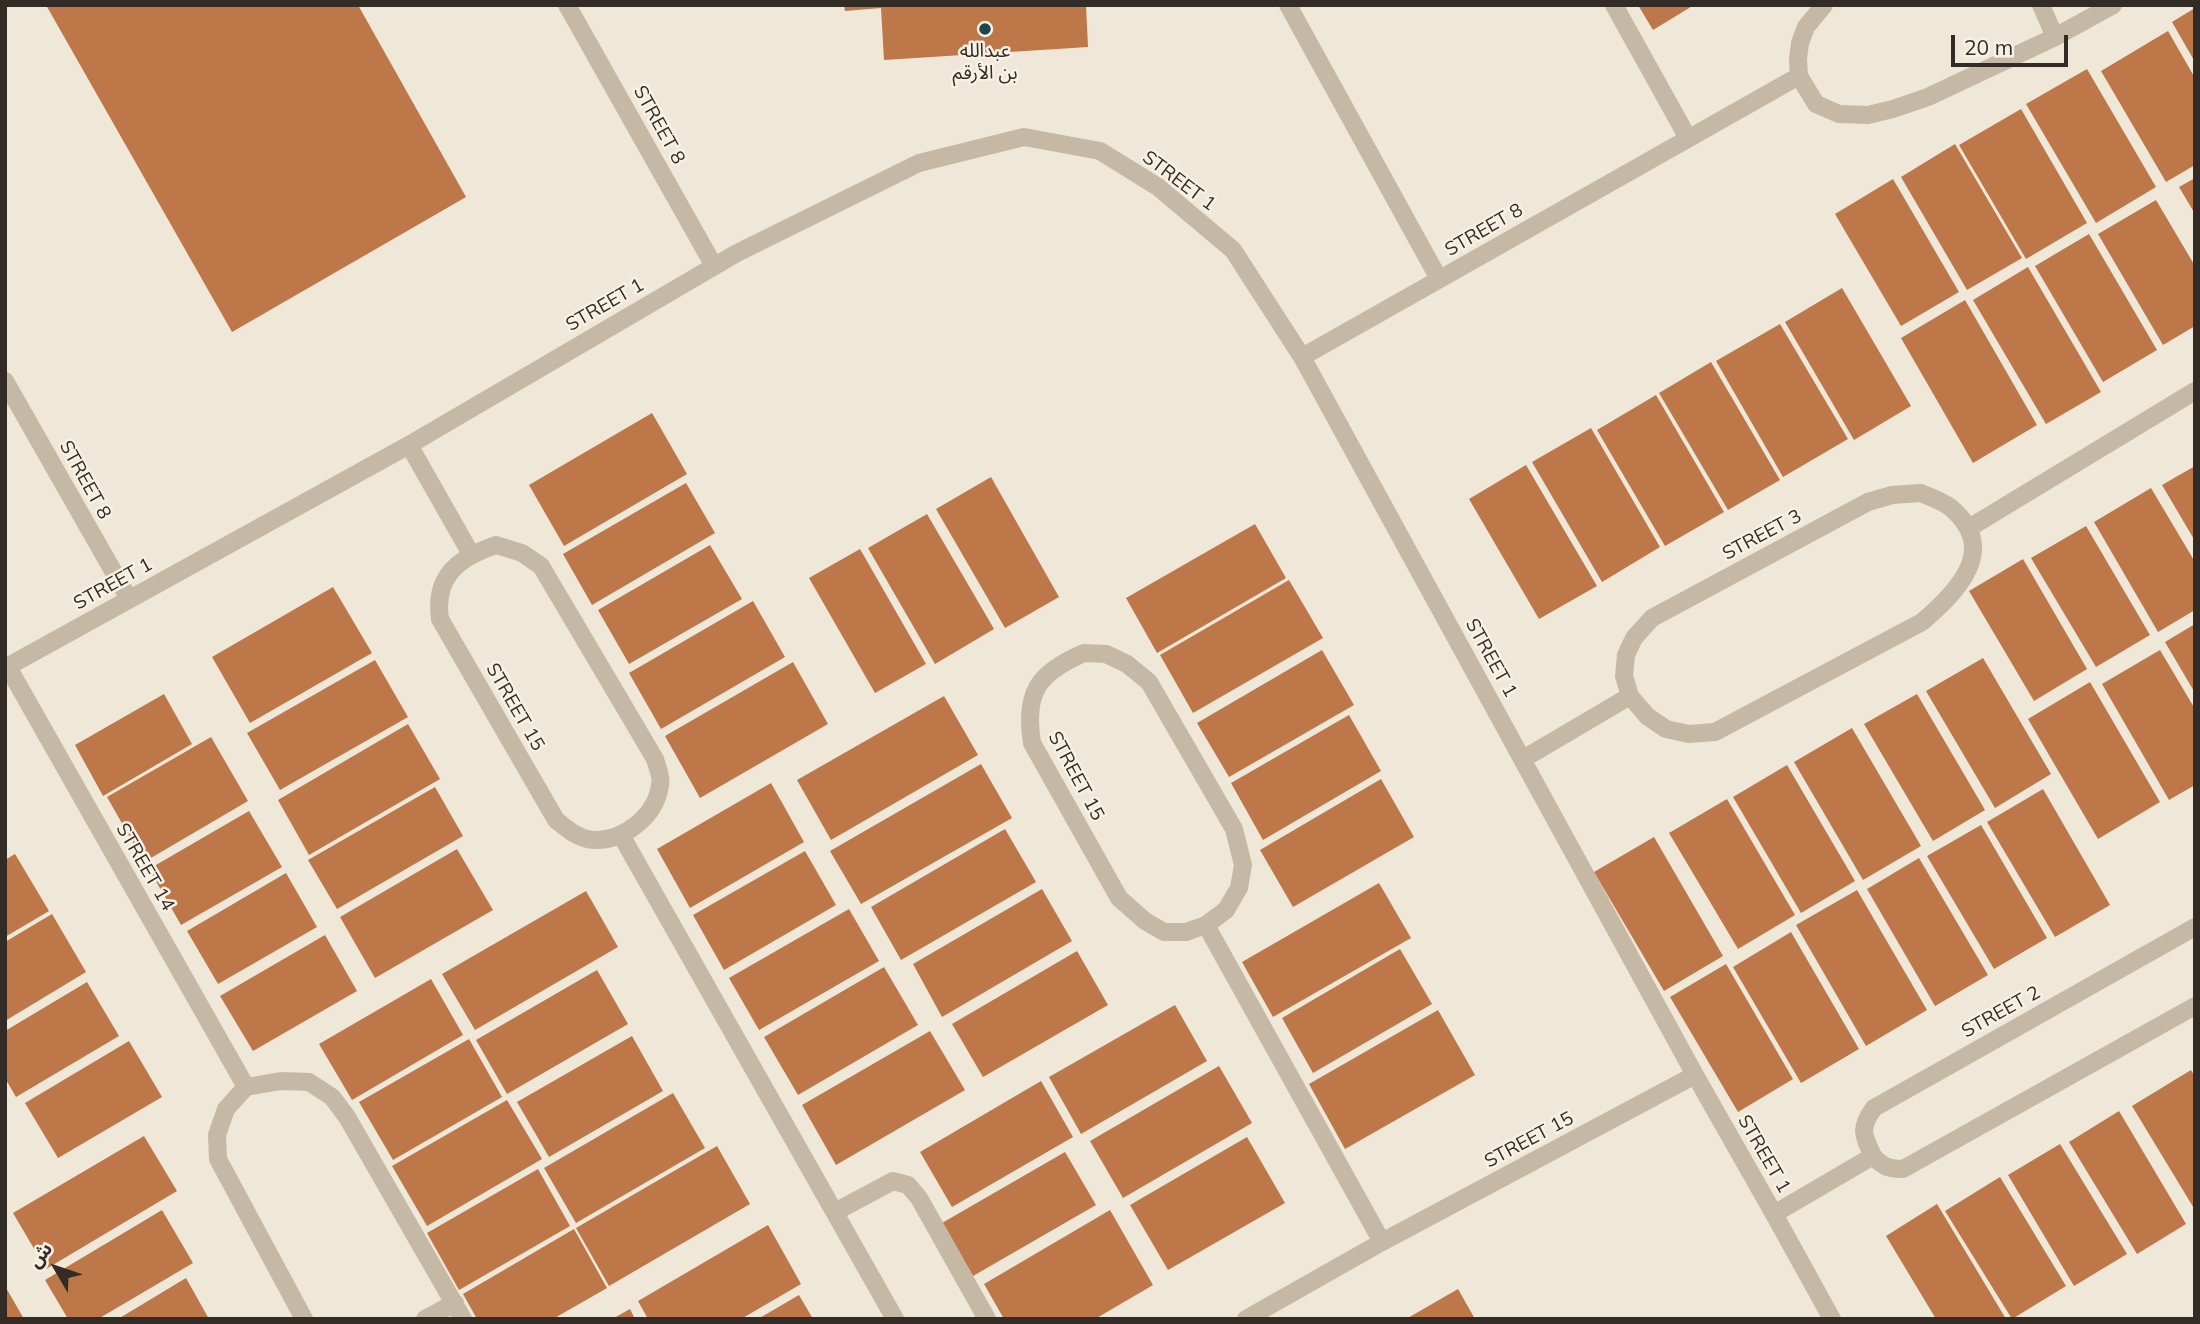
<!DOCTYPE html>
<meta charset="utf-8">
<style>
body{margin:0}
#map{position:relative;width:2200px;height:1324px;overflow:hidden;background:#efe7d8;font-family:Mulish,"Noto Sans Arabic",sans-serif}
canvas{display:block}
.frame{position:absolute;inset:0;border:7px solid #322b26;pointer-events:none}
.north{position:absolute;left:21px;top:1233px;width:70px;height:70px;-webkit-text-stroke:5px #f7f1e4;paint-order:stroke;rotate:309deg;font-size:19px;font-weight:700;line-height:28px;text-align:center;color:#322b26}
.north::after{content:'';display:block;margin:auto;width:24px;height:32px;background:#322b26;clip-path:polygon(50% 0,100% 100%,50% 72%,0 100%)}
.scale{position:absolute;left:1951px;top:35px;width:117px;height:32px;box-sizing:border-box;border:4px solid #322b26;border-top:0;padding-left:9px;font-size:21px;line-height:24px;white-space:nowrap;color:#322b26;-webkit-text-stroke:5px #f7f1e4;paint-order:stroke}
</style>
<div id="map">
<canvas width="2200" height="1324"></canvas>
<div class="frame"></div>
<div class="north">ش</div>
<div class="scale">20 m</div>
</div>
<script>
const context = document.querySelector('canvas').getContext('2d');
context.lineJoin = 'round';
function paint(path, color) {
  context.fillStyle = color;
  context.fill(path, 'evenodd');
}
function trace(path, color, width, dash) {
  context.strokeStyle = color;
  context.lineWidth = width;
  context.lineCap = dash ? 'butt' : 'round';
  context.setLineDash(dash || []);
  context.stroke(path);
}
function write(font, color, halo, rows, align = 'center') {
  context.font = font + ' Mulish,"Noto Sans Arabic",sans-serif';
  context.lineWidth = 5;
  context.setLineDash([]);
  context.textBaseline = 'middle';
  context.strokeStyle = halo;
  context.fillStyle = color;
  for (const [text, x, y, turn = 0] of rows) {
    context.save();
    context.translate(x, y);
    context.rotate((+turn || 0) * Math.PI / 180);
    context.textAlign = isNaN(turn) ? turn : align;
    if (halo) context.strokeText(text, 0, 0);
    context.fillText(text, 0, 0);
    context.restore();
  }
}
paint(new Path2D(`
 M46,5H358L466,197L232,332Z
 M844,5H1086L1088,47L884,60L881,8L845,11Z
 M1638,5H1694L1653,30Z
 M2195,8V62L2172,22Z
 M2168,31L2195,78V165L2166,182L2101,71Z
 M2087,69L2156,187L2096,223L2026,104Z
 M2021,109L2087,223L2026,259L1959,145Z
 M1955,144L2022,258L1967,290L1901,177Z
 M2195,178V214L2179,187Z
 M1893,179L1959,292L1901,326L1835,214Z
 M2156,200L2195,266V326L2163,345L2098,234Z
 M2089,234L2157,350L2103,382L2035,266Z
 M2028,267L2101,392L2046,424L1973,300Z
 M1842,288L1911,406L1854,440L1785,322Z
 M1965,300L2037,425L1973,463L1901,338Z
 M1780,324L1848,439L1783,477L1716,361Z
 M1711,362L1780,480L1728,510L1659,393Z
 M1656,395L1724,512L1665,546L1597,430Z
 M652,413L687,474L564,546L529,485Z
 M1591,428L1660,547L1602,582L1532,462Z
 M1526,465L1597,586L1539,619L1469,499Z
 M2195,466V541L2162,485Z
 M991,477L1059,597L1005,628L936,509Z
 M686,483L715,533L592,605L563,554Z
 M2151,488L2195,562V610L2158,632L2094,522Z
 M927,514L994,629L935,664L868,548Z
 M1255,524L1286,578L1157,653L1126,598Z
 M2086,526L2150,635L2096,667L2031,558Z
 M710,545L742,599L629,664L598,610Z
 M860,549L926,664L875,693L809,578Z
 M2023,559L2087,669L2034,701L1969,591Z
 M1289,580L1323,638L1193,713L1160,655Z
 M333,587L372,653L250,723L212,657Z
 M753,601L785,657L661,729L629,673Z
 M2195,624V693L2165,642Z
 M1322,650L1354,705L1229,777L1197,723Z
 M2160,650L2195,709V785L2169,800L2102,684Z
 M1983,658L2051,774L1995,808L1926,691Z
 M375,660L408,717L280,790L247,733Z
 M793,662L828,724L700,798L665,736Z
 M2090,682L2160,802L2098,839L2028,719Z
 M164,694L192,744L103,796L75,745Z
 M1917,694L1985,810L1933,841L1864,724Z
 M944,696L978,755L831,840L797,780Z
 M1349,715L1381,771L1263,840L1231,783Z
 M408,724L440,779L309,855L278,800Z
 M1852,728L1921,846L1863,880L1794,762Z
 M211,737L248,801L144,862L107,797Z
 M981,764L1012,818L861,904L830,851Z
 M1787,765L1855,881L1801,913L1733,797Z
 M1381,779L1414,837L1293,907L1260,850Z
 M771,783L804,842L690,908L657,849Z
 M435,787L463,836L337,909L308,860Z
 M2043,789L2110,905L2055,937L1987,822Z
 M1727,799L1795,915L1738,949L1669,833Z
 M249,811L282,867L181,925L149,869Z
 M1981,825L2047,938L1994,969L1927,856Z
 M1005,829L1036,882L901,960L871,907Z
 M1654,837L1723,956L1664,991L1594,872Z
 M457,849L493,910L375,978L340,917Z
 M805,851L836,905L724,970L693,915Z
 M15,854L49,911L5,937V860Z
 M1919,858L1988,975L1935,1006L1867,889Z
 M286,873L317,927L218,984L187,931Z
 M1379,883L1411,938L1273,1017L1242,962Z
 M1042,889L1072,941L942,1017L913,964Z
 M1857,890L1927,1010L1866,1046L1796,925Z
 M586,891L618,947L475,1030L442,974Z
 M849,909L879,961L759,1030L729,978Z
 M52,914L86,972L5,1021V942Z
 M1791,932L1859,1049L1801,1083L1733,967Z
 M325,935L357,991L253,1051L220,996Z
 M1400,949L1432,1004L1313,1073L1282,1018Z
 M1077,951L1108,1005L983,1077L952,1024Z
 M1726,964L1793,1079L1738,1112L1670,997Z
 M884,967L918,1025L798,1095L764,1037Z
 M597,970L628,1024L507,1094L476,1040Z
 M431,979L463,1035L352,1100L319,1044Z
 M87,982L119,1036L16,1097L5,1078V1031Z
 M1175,1005L1207,1061L1081,1134L1049,1077Z
 M1438,1010L1475,1075L1345,1149L1309,1084Z
 M930,1031L965,1090L836,1165L802,1105Z
 M632,1036L663,1091L549,1157L517,1102Z
 M469,1039L502,1097L393,1160L359,1102Z
 M129,1041L162,1097L58,1158L25,1103Z
 M1219,1066L1252,1123L1123,1198L1090,1141Z
 M2191,1070L2195,1077V1210L2132,1106Z
 M1041,1081L1073,1137L952,1207L920,1152Z
 M673,1093L705,1148L576,1223L544,1168Z
 M507,1100L542,1159L427,1226L392,1166Z
 M2119,1111L2186,1224L2137,1254L2069,1142Z
 M144,1136L177,1191L46,1269L13,1213Z
 M1247,1137L1285,1203L1168,1270L1130,1205Z
 M2060,1144L2127,1254L2074,1286L2008,1175Z
 M717,1146L750,1204L609,1286L576,1228Z
 M1065,1152L1096,1205L973,1276L942,1223Z
 M538,1169L570,1226L459,1290L427,1233Z
 M2000,1177L2066,1286L2012,1319L1945,1211Z
 M1937,1204L2006,1319H1936L1886,1236Z
 M162,1210L193,1263L98,1319H68L45,1280Z
 M1110,1210L1153,1285L1095,1319H1004L984,1284Z
 M768,1225L801,1284L741,1319H648L638,1301Z
 M574,1229L607,1288L553,1319H477L463,1294Z
 M186,1278L209,1319H118Z
 M5,1286L24,1319H5Z
 M1458,1289L1475,1319H1406Z
 M799,1295L813,1319H758Z
 M630,1309L635,1319H612Z`), '#bd7748');
trace(new Path2D(`
 M1288,5L1439,279`), '#c5b9a5', 18);
trace(new Path2D(`
 M567,5L714,266
 M1614,5L1688,138
 M1824,5L1806,27L1800,43L1798,59L1799,76L1816,104L1839,114L1868,115L1893,109L1928,97L2055,37L2113,5
 M2041,5L2055,37
 M1302,357L1799,76
 M5,381L129,599
 M409,445L471,554
 M1921,493C1930,497 1942,501 1950,507C2000,549 1958,591 1922,622L1715,732L1689,734L1666,729L1647,716L1630,696L1624,676L1626,655L1634,638L1652,618L1868,502L1892,495Z
 M1969,528L2195,391
 M496,545L522,553L541,566L655,759C657,766 662,778 660,785C656,816 624,841 594,840C578,839 567,829 556,820L440,619C434,576 458,558 496,545Z
 M1084,653L1106,654L1127,664L1149,682L1234,829L1243,865L1239,888L1226,910L1206,925L1186,932H1164L1145,921L1119,898L1032,743C1024,692 1038,673 1084,653Z
 M8,667L246,1087
 M5,668L409,445L737,253L919,163L1024,137L1100,151L1158,187L1233,250L1302,357L1695,1075L1774,1214L1832,1319
 M1523,759L1630,696
 M621,835L895,1319
 M1206,925L1382,1242
 M1873,1156C1863,1135 1859,1128 1874,1108L2195,927
 M835,1212L893,1181L908,1185L919,1198L987,1319
 M1774,1214L1873,1156C1883,1167 1889,1169 1903,1169L2195,1006
 M304,1319L218,1159L217,1135L226,1109L246,1087L281,1081L309,1082L332,1097L347,1117L463,1319
 M425,1319L455,1303
 M1246,1319L1382,1242L1695,1075`), '#c5b9a5', 18);
for (const [x, y, r, color] of [
 [985,29,7,"#1f4550"]
]) {
  const dot = new Path2D();
  dot.arc(x, y, r, 0, 2 * Math.PI);
  context.fillStyle = color;
  context.fill(dot);
  trace(dot, '#f7f1e4', 2.5);
}
write('19px', '#322b26', '#f7f1e4', [
 ["عبدالله",985,51],
 ["بن الأرقم",985,73]
]);
write('19px', '#322b26', '#f7f1e4', [
 ["STREET 8",659,125,61],
 ["STREET 1",1179,181,37],
 ["STREET 8",1484,230,-30],
 ["STREET 1",605,305,-30],
 ["STREET 8",85,480,61],
 ["STREET 3",1762,535,-28],
 ["STREET 1",113,584,-29],
 ["STREET 1",1491,658,61],
 ["STREET 15",515,707,60],
 ["STREET 15",1076,776,62],
 ["STREET 14",145,867,60],
 ["STREET 2",2001,1012,-29],
 ["STREET 15",1529,1140,-28],
 ["STREET 1",1764,1154,60]
]);
</script>
